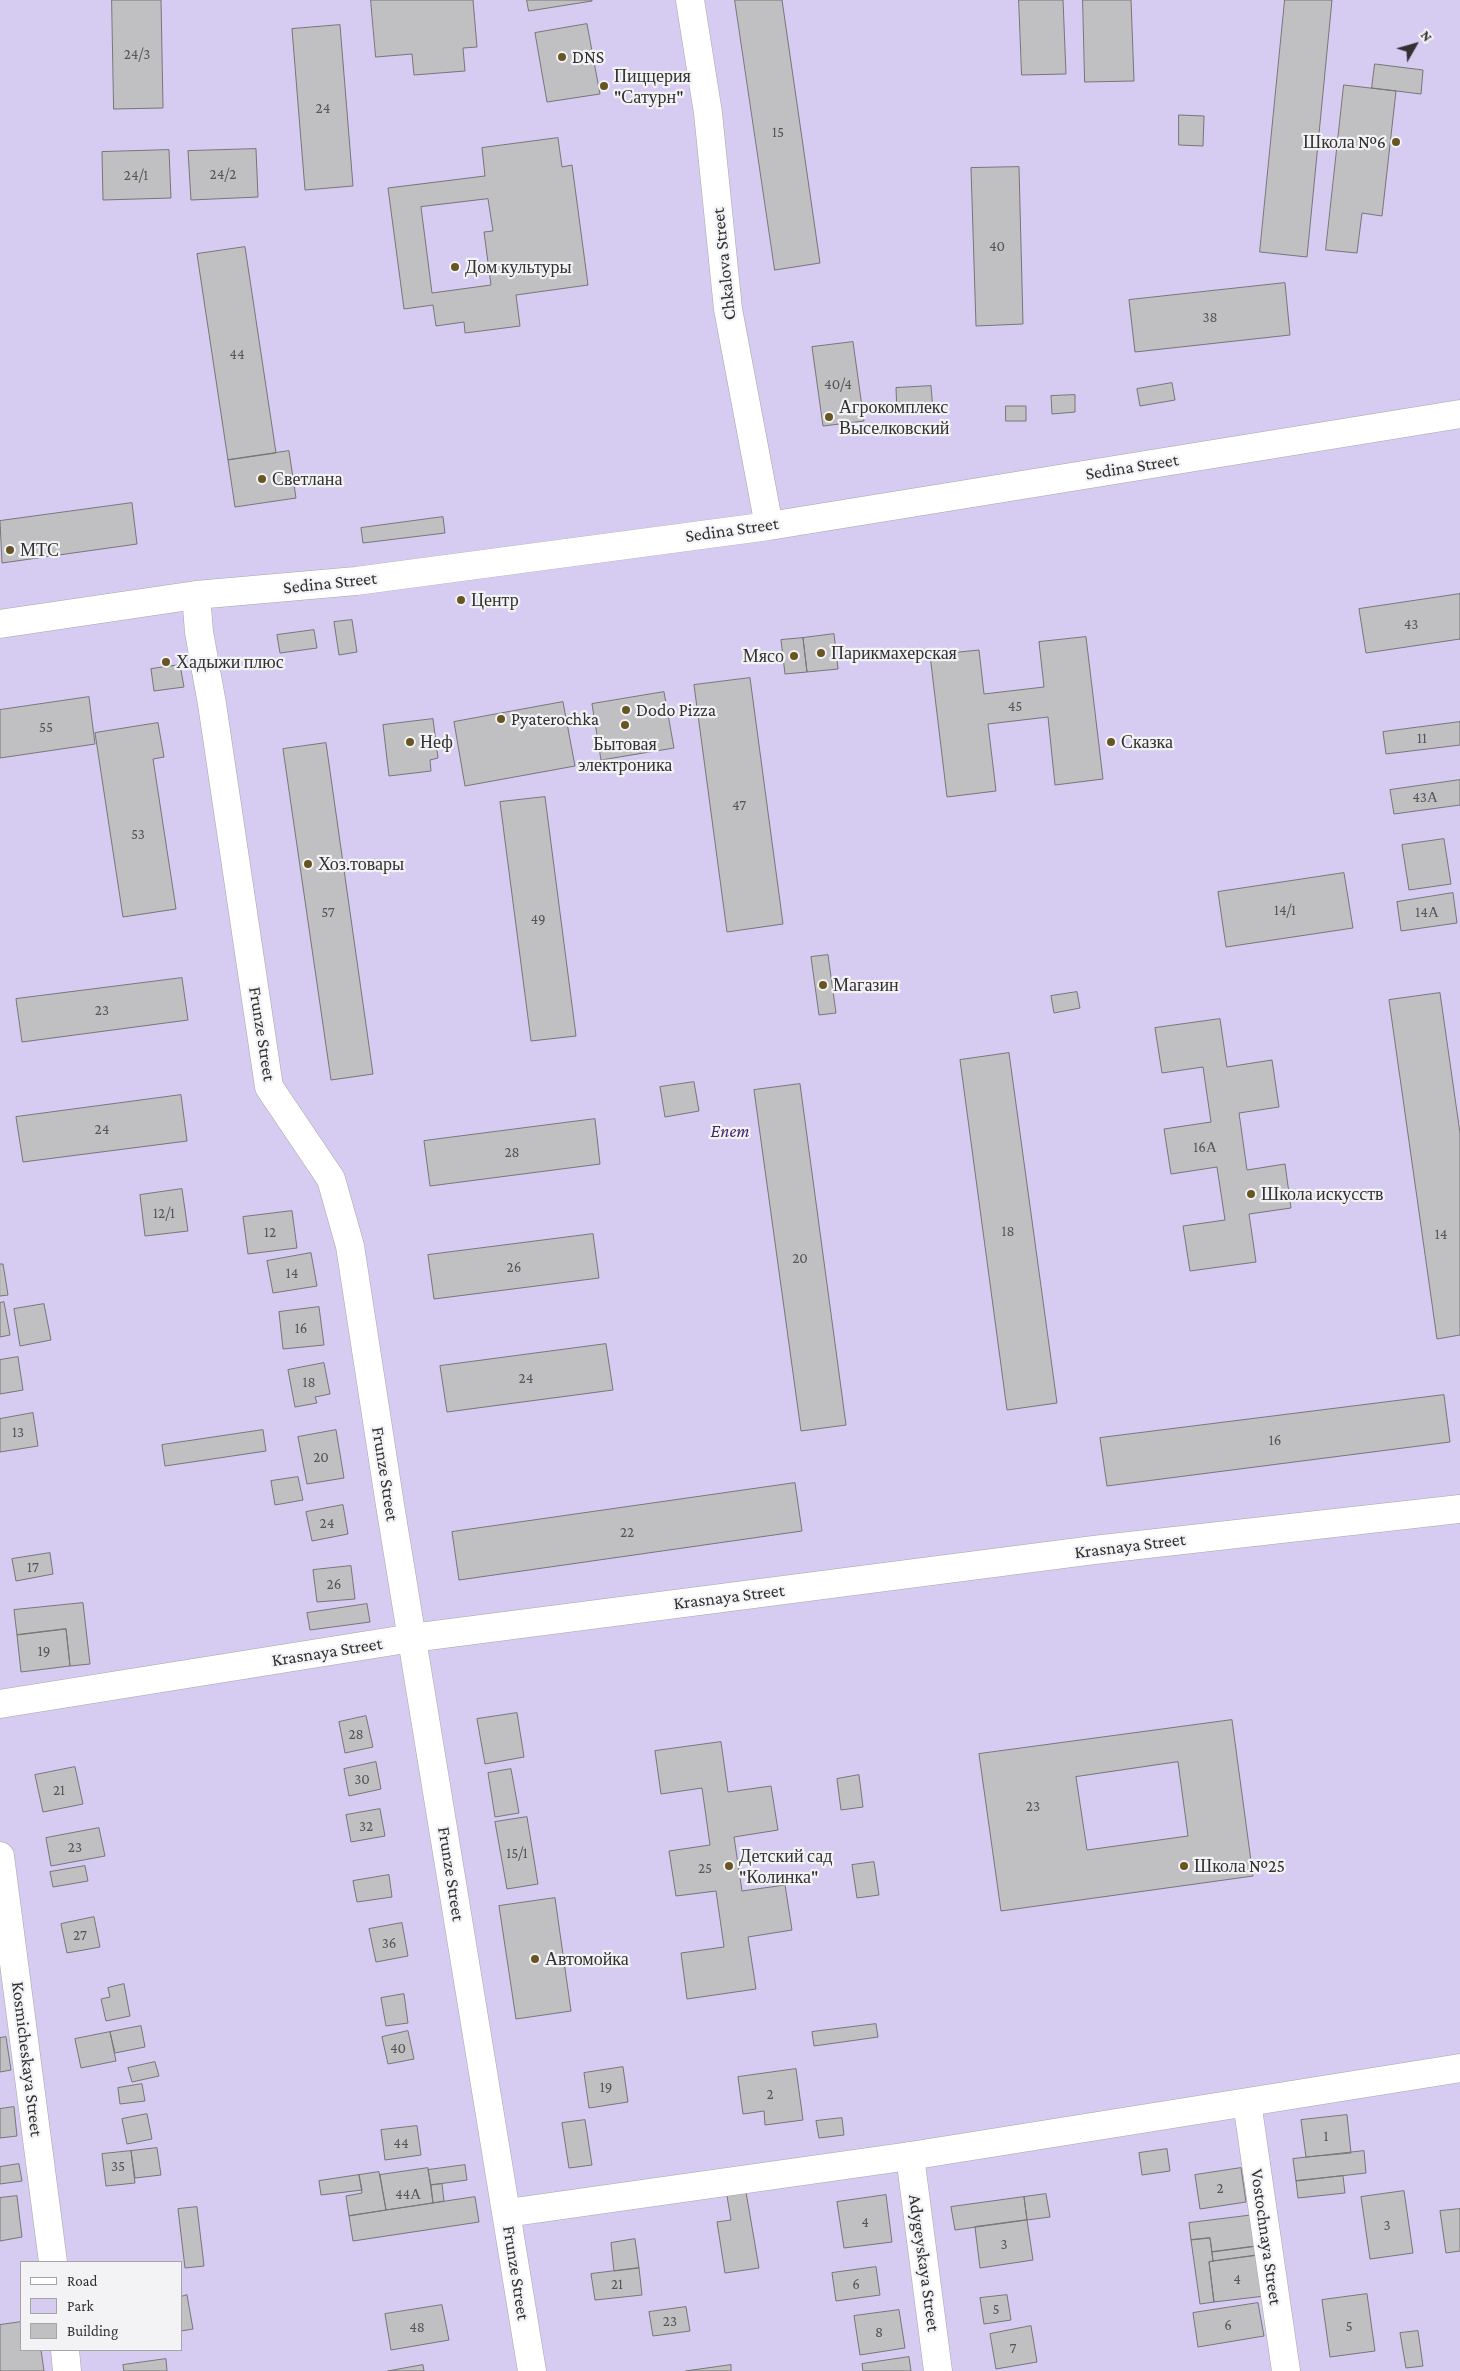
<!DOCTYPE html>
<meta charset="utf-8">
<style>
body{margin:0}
#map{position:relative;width:1460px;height:2371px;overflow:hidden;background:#f3f2f5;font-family:"Crimson Pro",serif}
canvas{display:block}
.legend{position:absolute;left:20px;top:2261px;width:162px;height:90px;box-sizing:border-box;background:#f3f2f5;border:1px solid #a5a5a7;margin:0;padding:6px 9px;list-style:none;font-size:15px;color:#313132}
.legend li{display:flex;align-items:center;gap:10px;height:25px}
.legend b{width:25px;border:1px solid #a5a5a7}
.north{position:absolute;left:1390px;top:20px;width:50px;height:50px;-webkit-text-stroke:4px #f3f2f5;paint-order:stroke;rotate:52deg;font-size:14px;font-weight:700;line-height:20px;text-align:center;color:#313132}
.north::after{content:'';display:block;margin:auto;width:18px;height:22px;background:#313132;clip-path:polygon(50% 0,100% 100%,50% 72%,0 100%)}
</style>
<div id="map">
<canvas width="1460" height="2371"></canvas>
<ul class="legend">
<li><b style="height:6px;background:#fff"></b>Road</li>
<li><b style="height:14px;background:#d6cbf1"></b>Park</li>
<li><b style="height:14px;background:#c0bfc2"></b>Building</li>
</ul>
<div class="north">N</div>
</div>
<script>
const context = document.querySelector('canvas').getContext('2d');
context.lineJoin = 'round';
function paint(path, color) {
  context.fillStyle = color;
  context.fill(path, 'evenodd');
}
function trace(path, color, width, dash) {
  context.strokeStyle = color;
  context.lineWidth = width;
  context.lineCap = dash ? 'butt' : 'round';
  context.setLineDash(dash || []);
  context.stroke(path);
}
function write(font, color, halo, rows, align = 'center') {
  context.font = font + ' "Crimson Pro",serif';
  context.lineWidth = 4.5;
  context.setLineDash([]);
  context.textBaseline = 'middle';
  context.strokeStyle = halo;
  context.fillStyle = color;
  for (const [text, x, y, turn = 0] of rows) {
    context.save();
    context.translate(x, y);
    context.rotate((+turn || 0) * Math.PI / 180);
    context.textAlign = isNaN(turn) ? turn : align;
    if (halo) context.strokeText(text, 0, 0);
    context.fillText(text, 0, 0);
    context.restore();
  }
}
paint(new Path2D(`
 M0,0H1460V2371H0ZM21,2262H181V2350H21Z`), '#d6cbf1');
const building = new Path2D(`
 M112,0H161L163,108L114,109Z
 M371,0H473L477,47L463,48L465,71L414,75L412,54L376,57Z
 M527,0H592V1L529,11Z
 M735,0H782L820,263L775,270Z
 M1019,0H1063L1066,74L1022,75Z
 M1083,0H1131L1134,81L1085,82Z
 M1285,0H1332L1307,257L1260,252Z
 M587,24L600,94L547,102L535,33Z
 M340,25L353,186L305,190L292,29Z
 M1375,64L1423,70L1421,94L1372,88Z
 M1344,85L1396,91L1382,216L1362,213L1357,253L1326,250Z
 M1179,115L1204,116L1203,146L1179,145Z
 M558,138L562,167L572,165L588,285L516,295L520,326L465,333L464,322L436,326L433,305L404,309L388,188L485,176L482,148ZM488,199L493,231L484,232L491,285L432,293L421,207Z
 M256,149L258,197L191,200L188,151Z
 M169,150L171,198L103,200L102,152Z
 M1019,167L1023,324L976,326L971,168Z
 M245,247L276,453L228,460L197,254Z
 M1285,283L1290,335L1135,352L1129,300Z
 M853,342L864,421L823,426L812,347Z
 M1172,383L1175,400L1140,406L1137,389Z
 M931,386L933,410L897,412L896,388Z
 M1075,395V412L1052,414L1051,396Z
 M1006,406H1026V421H1006Z
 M289,451L296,498L235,507L228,460Z
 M132,503L137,544L2,563L0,521Z
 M443,517L445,533L363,543L361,528Z
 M1460,594V639L1366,653L1359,609Z
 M352,620L357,652L339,655L334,622Z
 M314,630L317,648L280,653L277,635Z
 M834,634L838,669L807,672L803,638Z
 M1086,637L1103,779L1055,785L1048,717L988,724L996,791L947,797L930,655L979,650L984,694L1044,687L1039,642Z
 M803,638L807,672L785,674L781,640Z
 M180,665L184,687L154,691L151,669Z
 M750,678L783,924L727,932L694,685Z
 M664,692L674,748L601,760L592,704Z
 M89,697L95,744L0,758V710Z
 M563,702L575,766L465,786L454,722Z
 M433,719L438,758L430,760L431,771L389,776L383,725Z
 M1460,722V745L1386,754L1383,732Z
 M158,723L164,757L153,759L176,909L123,917L95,733Z
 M326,743L373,1074L331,1080L283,749Z
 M1460,780V805L1394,814L1390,790Z
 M545,797L576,1036L531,1041L500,802Z
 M1444,839L1451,884L1409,890L1402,845Z
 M1344,873L1353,928L1226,947L1218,892Z
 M1453,893L1457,923L1401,931L1397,902Z
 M828,955L836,1013L819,1015L811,957Z
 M182,978L188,1020L22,1042L16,999Z
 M1077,992L1080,1008L1054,1013L1051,996Z
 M1440,993L1460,1133V1335L1437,1339L1389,1000Z
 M1220,1019L1227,1067L1272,1060L1279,1107L1239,1113L1247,1170L1285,1164L1291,1208L1249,1214L1256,1262L1190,1271L1183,1226L1225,1220L1217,1167L1171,1174L1164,1129L1211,1122L1203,1067L1162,1073L1155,1028Z
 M1009,1053L1057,1403L1007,1410L960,1060Z
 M694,1082L699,1111L665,1117L660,1087Z
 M800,1084L846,1425L801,1431L754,1090Z
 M181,1095L187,1141L23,1162L16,1117Z
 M595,1119L600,1164L430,1186L424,1141Z
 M182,1189L188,1231L145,1236L140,1195Z
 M292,1211L297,1248L248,1254L243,1217Z
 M593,1234L599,1278L434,1299L428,1255Z
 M311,1253L317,1286L273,1293L267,1261Z
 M0,1264H3L8,1295L0,1296Z
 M4,1302L10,1335L0,1337V1303Z
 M44,1304L51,1340L20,1346L14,1309Z
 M319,1307L324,1345L283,1349L279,1312Z
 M606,1344L613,1390L447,1412L440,1366Z
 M18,1357L23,1390L0,1394V1360Z
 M324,1363L330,1394L315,1397L317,1403L295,1407L288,1370Z
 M1444,1395L1450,1442L1107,1486L1100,1438Z
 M33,1413L38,1446L0,1452V1419Z
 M263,1430L266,1451L165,1466L162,1445Z
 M336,1430L344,1478L307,1484L298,1437Z
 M298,1477L303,1500L275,1505L271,1481Z
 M795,1483L802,1531L459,1580L452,1532Z
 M343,1505L348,1534L312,1541L306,1512Z
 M50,1553L53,1574L16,1581L12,1559Z
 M351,1566L355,1599L317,1602L313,1570Z
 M83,1603L90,1664L70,1666L66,1629L17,1635L14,1610Z
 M367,1604L370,1622L310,1630L307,1613Z
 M66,1629L70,1666L21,1672L17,1635Z
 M517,1713L524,1757L485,1764L477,1719Z
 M366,1716L373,1747L345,1753L339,1722Z
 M1232,1720L1253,1876L1001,1911L979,1754ZM1178,1762L1188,1836L1087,1850L1076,1777Z
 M721,1742L728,1792L771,1786L778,1830L734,1837L742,1891L785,1885L792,1930L748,1937L756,1989L687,1999L681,1953L724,1947L716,1891L676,1896L669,1851L710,1845L702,1788L661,1794L655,1751Z
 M376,1762L381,1789L349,1796L344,1769Z
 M75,1767L83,1804L43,1812L35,1775Z
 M511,1769L519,1813L495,1817L488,1773Z
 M859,1775L863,1807L841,1810L837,1779Z
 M380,1809L385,1836L351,1842L346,1815Z
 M527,1817L538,1884L507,1889L495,1822Z
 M99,1828L105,1856L51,1866L46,1838Z
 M874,1862L879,1895L857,1898L852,1865Z
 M85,1866L88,1881L53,1887L50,1872Z
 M389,1875L392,1897L357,1902L353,1881Z
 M555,1898L571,2011L516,2019L499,1906Z
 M94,1917L100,1947L67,1953L61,1924Z
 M402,1923L408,1956L376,1962L369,1929Z
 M124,1984L130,2016L106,2021L101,1999L110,1997L108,1988Z
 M404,1994L408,2023L386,2026L381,1998Z
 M876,2024L878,2037L814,2046L812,2032Z
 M141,2026L145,2047L115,2053L110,2032Z
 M408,2031L414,2059L388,2064L382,2037Z
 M110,2032L116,2061L81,2068L75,2039Z
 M6,2037L11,2070L0,2072V2038Z
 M155,2062L159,2076L132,2082L128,2068Z
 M623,2067L628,2102L589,2108L584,2073Z
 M796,2069L803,2120L765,2125L764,2111L743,2114L738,2077Z
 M142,2084L145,2101L120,2104L118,2088Z
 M14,2107L17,2136L0,2138V2109Z
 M147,2114L152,2139L127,2144L122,2119Z
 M1347,2115L1351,2153L1306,2157L1301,2120Z
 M842,2118L844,2135L819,2138L816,2121Z
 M585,2120L592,2165L569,2168L562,2123Z
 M417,2126L421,2155L385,2160L381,2130Z
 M157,2148L161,2175L135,2178L131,2151Z
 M1167,2149L1170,2171L1142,2175L1139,2153Z
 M131,2151L135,2183L106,2186L102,2154Z
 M1364,2151L1366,2173L1296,2181L1293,2159Z
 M19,2164L22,2181L0,2184V2167Z
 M465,2165L467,2180L431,2185L428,2170Z
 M428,2168L433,2203L386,2210L380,2175Z
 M1241,2168L1246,2202L1200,2209L1195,2175Z
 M379,2172L386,2210L349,2216L346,2196L362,2193L359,2175Z
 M359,2175L362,2190L321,2195L319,2181Z
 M1343,2176L1345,2193L1298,2198L1296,2181Z
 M442,2184L444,2201L433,2203L431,2185Z
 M1404,2191L1413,2253L1370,2259L1361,2197Z
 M746,2192L759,2268L725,2273L717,2222L731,2220L727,2196Z
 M1046,2194L1050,2217L1027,2220L1024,2197Z
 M886,2195L892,2242L844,2248L837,2202Z
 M17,2196L22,2237L0,2241V2198Z
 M475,2197L479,2222L353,2241L349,2216Z
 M1024,2197L1027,2220L955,2230L951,2207Z
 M197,2207L204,2266L185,2268L178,2209Z
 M1460,2209V2251L1446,2253L1440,2211Z
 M1254,2215L1258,2246L1212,2252L1210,2238L1191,2240L1189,2223Z
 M1027,2220L1033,2260L980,2268L975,2227Z
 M1210,2238L1213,2261L1209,2262L1214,2302L1200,2304L1191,2240Z
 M635,2239L639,2268L614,2271L611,2243Z
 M1258,2246L1259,2255L1213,2261L1212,2252Z
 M1259,2255L1265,2296L1214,2302L1209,2262Z
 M876,2267L880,2295L836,2301L832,2273Z
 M639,2268L642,2295L595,2300L591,2274Z
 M1367,2294L1375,2351L1330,2357L1322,2300Z
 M187,2295L193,2329L181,2331V2297Z
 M1007,2295L1011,2320L984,2324L980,2298Z
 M1258,2303L1264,2336L1198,2347L1193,2313Z
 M442,2305L449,2340L391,2350L385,2314Z
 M686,2307L690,2331L653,2336L649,2312Z
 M899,2310L905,2348L860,2355L854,2316Z
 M21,2322V2350H41L44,2371H0V2325Z
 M1031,2326L1037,2362L996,2369L990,2334Z
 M1418,2331L1423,2366L1406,2368L1400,2333Z
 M909,2357L911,2371H863L862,2364Z
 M166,2359L167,2371H124L123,2365Z
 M423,2365L424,2371H388Z
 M731,2365V2371H686Z`);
paint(building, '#c0bfc2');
trace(building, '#777679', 1);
const minor = new Path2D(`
 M690,0L708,113L728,309L769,526
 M196,595L199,632L212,704L269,1087L331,1179L350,1246L390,1505L532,2371
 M0,624L196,595L356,581L769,526L1460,414
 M0,1704L412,1638L1094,1550L1460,1509
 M0,1856L53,2262
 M1247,2102L1286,2371
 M910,2156L938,2371
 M507,2213L910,2156L1460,2068
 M65,2350L67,2371`);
trace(minor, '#a7a6a9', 29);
trace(minor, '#fff', 28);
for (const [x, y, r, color] of [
 [562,57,5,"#675523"],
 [604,86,5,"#675523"],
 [1396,142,5,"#675523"],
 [455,267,5,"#675523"],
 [829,417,5,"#675523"],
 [262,479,5,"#675523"],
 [10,550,5,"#675523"],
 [461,600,5,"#675523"],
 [821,653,5,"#675523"],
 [794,656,5,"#675523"],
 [166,662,5,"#675523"],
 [626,710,5,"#675523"],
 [501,719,5,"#675523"],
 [625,725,5,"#675523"],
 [410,742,5,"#675523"],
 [1111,742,5,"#675523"],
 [308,864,5,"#675523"],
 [823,985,5,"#675523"],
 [1251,1194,5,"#675523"],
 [729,1866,5,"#675523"],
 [1184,1866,5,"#675523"],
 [535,1959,5,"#675523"]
]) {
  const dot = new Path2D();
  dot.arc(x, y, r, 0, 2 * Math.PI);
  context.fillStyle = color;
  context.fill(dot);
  trace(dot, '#f3f2f5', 2);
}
write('15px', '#555456', null, [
 ["24/3",137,54],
 ["24",323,108],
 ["15",778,132],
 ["24/2",223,174],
 ["24/1",136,175],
 ["40",997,246],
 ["38",1210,317],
 ["44",237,354],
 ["40/4",838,384],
 ["43",1411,624],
 ["45",1015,706],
 ["55",46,727],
 ["11",1422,738],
 ["43А",1425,797],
 ["47",739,805],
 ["53",138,834],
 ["14/1",1285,910],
 ["57",328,912],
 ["14А",1427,912],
 ["49",538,919],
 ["23",102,1010],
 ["24",102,1129],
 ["16А",1205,1147],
 ["28",512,1152],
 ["12/1",164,1213],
 ["18",1008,1231],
 ["12",270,1232],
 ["14",1441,1234],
 ["20",800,1258],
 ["26",514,1267],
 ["14",292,1273],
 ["16",301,1328],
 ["24",526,1378],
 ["18",309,1382],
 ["13",18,1432],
 ["16",1275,1440],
 ["20",321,1457],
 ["24",327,1523],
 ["22",627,1532],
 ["17",33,1567],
 ["26",334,1584],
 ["19",44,1651],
 ["28",356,1734],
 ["30",362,1779],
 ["21",59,1790],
 ["23",1033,1806],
 ["32",366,1826],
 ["23",75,1847],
 ["15/1",517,1853],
 ["25",705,1868],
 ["27",80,1935],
 ["36",389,1943],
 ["40",398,2048],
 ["19",606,2087],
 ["2",770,2094],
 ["1",1326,2136],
 ["44",401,2143],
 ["35",118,2166],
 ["2",1220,2188],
 ["44А",408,2194],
 ["4",865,2222],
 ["3",1387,2225],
 ["3",1004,2244],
 ["4",1237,2279],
 ["21",617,2284],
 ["6",856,2284],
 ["5",996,2309],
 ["23",670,2321],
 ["6",1228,2325],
 ["5",1349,2326],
 ["48",417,2327],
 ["8",879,2332],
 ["7",1013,2348]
]);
write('18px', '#313132', '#f3f2f5', [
 ["DNS",572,57],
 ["Пиццерия",614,76],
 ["\"Сатурн\"",614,97],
 ["Школа №6",1386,142,"right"],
 ["Дом культуры",465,267],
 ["Агрокомплекс",839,407],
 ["Выселковский",839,428],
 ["Светлана",272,479],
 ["МТС",20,550],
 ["Центр",471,600],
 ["Парикмахерская",831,653],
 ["Мясо",784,656,"right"],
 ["Хадыжи плюс",176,662],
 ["Dodo Pizza",636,710],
 ["Pyaterochka",511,719],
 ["Неф",420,742],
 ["Сказка",1121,742],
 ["Бытовая",625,744,"center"],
 ["электроника",625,765,"center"],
 ["Хоз.товары",318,864],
 ["Магазин",833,985],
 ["Школа искусств",1261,1194],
 ["Детский сад",739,1856],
 ["\"Колинка\"",739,1877],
 ["Школа №25",1194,1866],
 ["Автомойка",545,1959]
], 'left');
write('18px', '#313132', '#f3f2f5', [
 ["Chkalova Street",724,264,-96],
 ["Sedina Street",1132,467,-9],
 ["Sedina Street",732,530,-8],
 ["Sedina Street",330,583,-6],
 ["Frunze Street",262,1034,81],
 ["Frunze Street",385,1474,81],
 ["Krasnaya Street",1130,1546,-7],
 ["Krasnaya Street",729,1597,-7],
 ["Krasnaya Street",327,1652,-9],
 ["Frunze Street",451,1874,81],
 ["Kosmicheskaya Street",27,2059,83],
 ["Vostochnaya Street",1266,2237,82],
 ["Adygeyskaya Street",924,2263,82],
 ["Frunze Street",516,2273,81]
]);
write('italic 18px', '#42266b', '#f3f2f5', [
 ["Enem",730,1131]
]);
</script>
